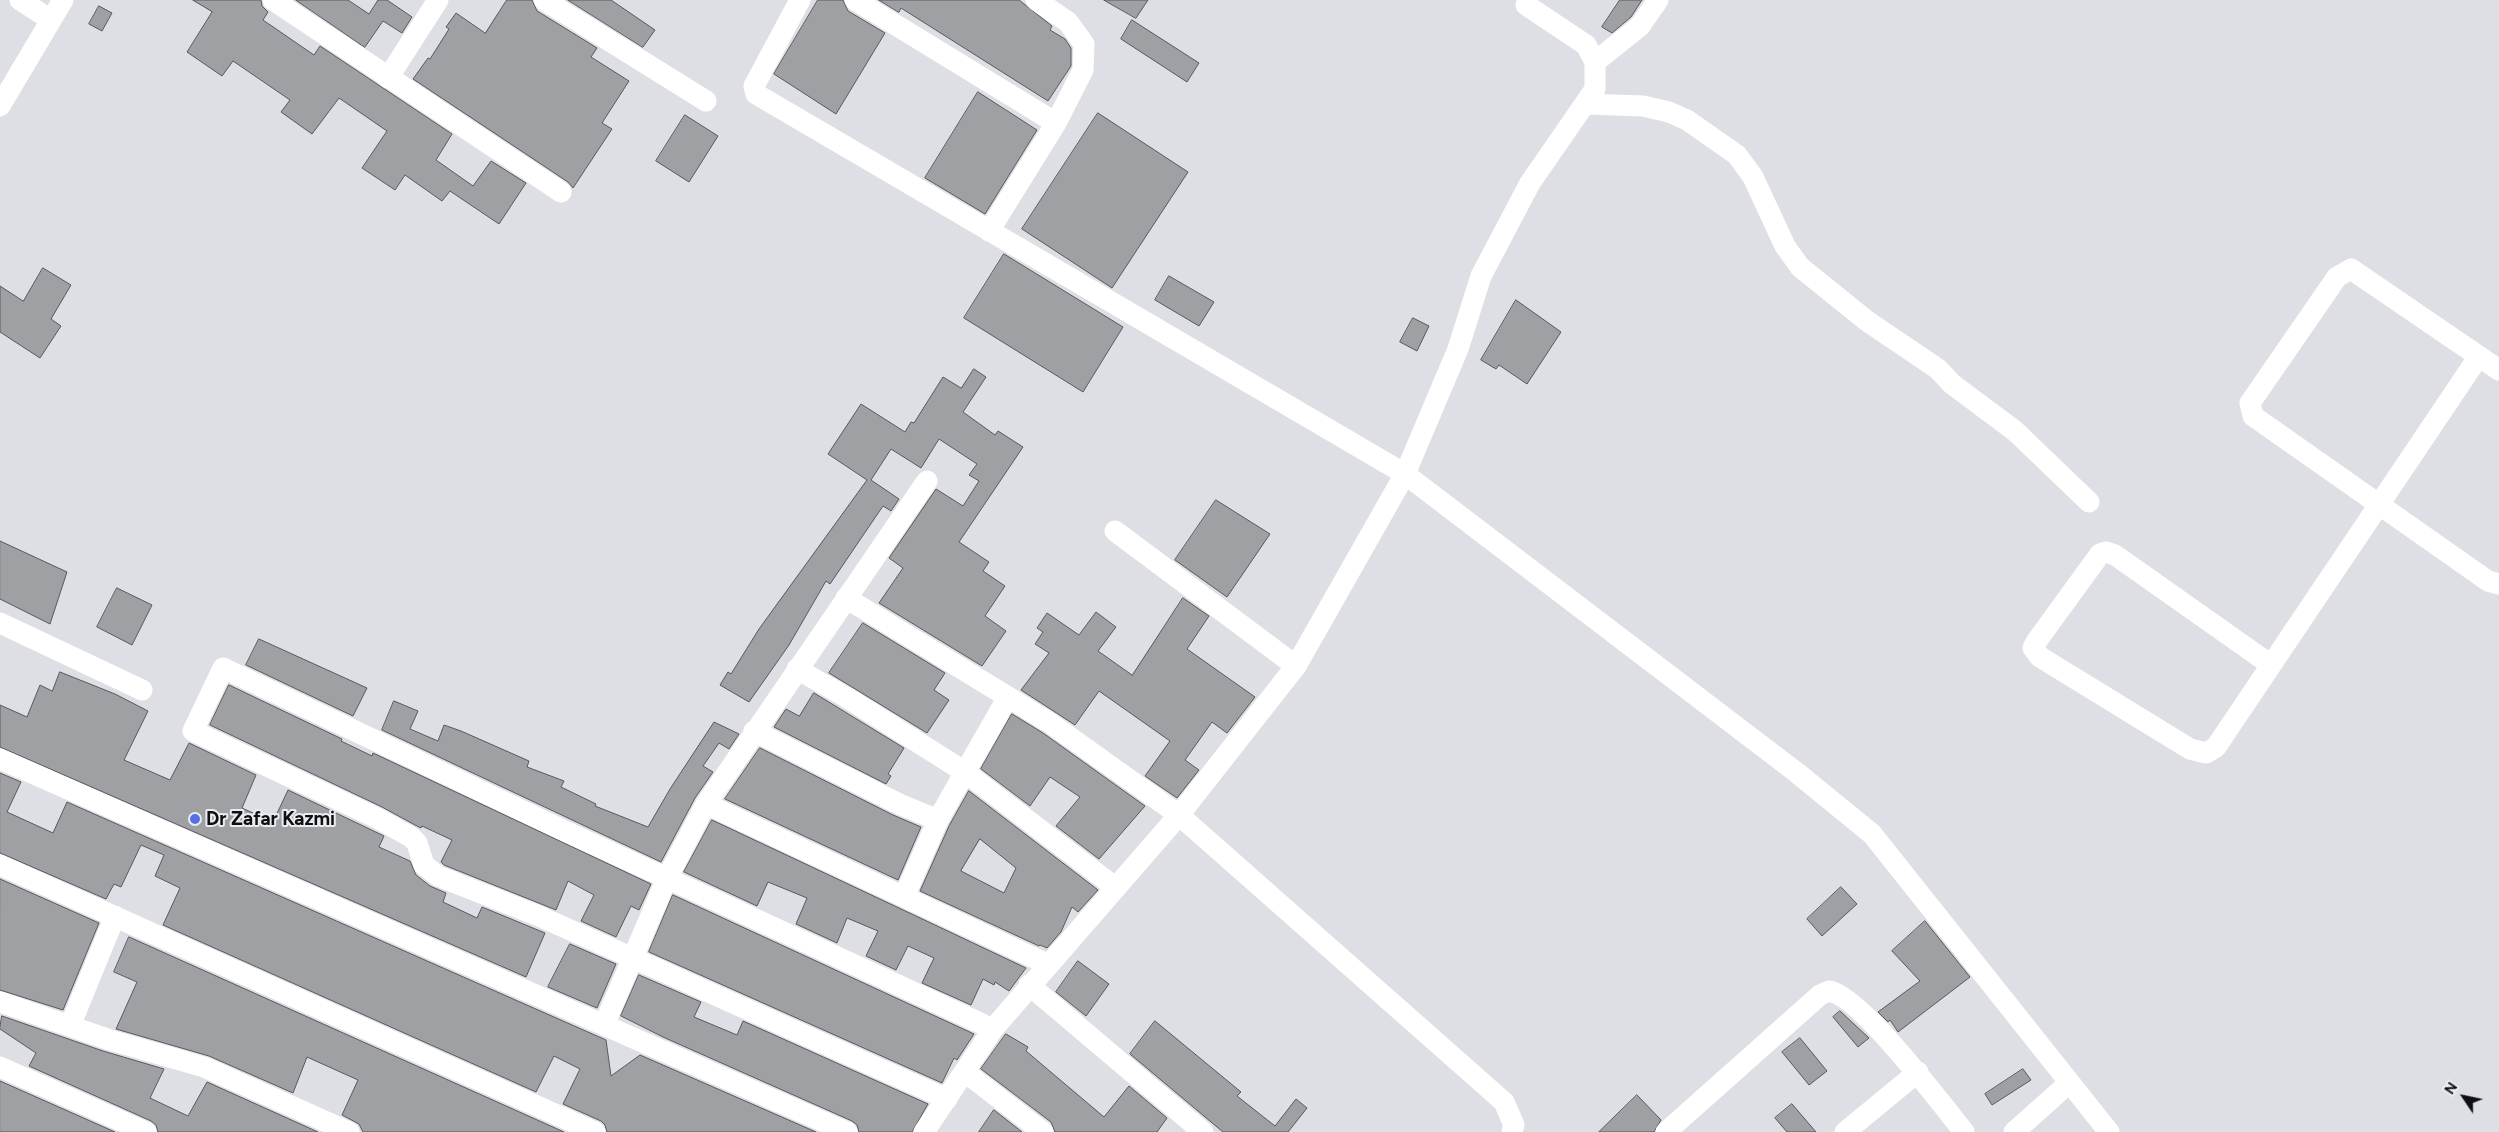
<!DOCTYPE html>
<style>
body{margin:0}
#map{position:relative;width:2499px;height:1132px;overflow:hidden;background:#dedfe4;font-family:Figtree,sans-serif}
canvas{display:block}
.north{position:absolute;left:2439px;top:1072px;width:50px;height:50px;-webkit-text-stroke:4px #ebecf1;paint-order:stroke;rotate:304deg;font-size:14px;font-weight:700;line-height:20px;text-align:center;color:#0f0f11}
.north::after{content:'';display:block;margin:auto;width:18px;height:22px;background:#0f0f11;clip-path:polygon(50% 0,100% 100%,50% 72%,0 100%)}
</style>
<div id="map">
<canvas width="2499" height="1132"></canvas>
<div class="north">N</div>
</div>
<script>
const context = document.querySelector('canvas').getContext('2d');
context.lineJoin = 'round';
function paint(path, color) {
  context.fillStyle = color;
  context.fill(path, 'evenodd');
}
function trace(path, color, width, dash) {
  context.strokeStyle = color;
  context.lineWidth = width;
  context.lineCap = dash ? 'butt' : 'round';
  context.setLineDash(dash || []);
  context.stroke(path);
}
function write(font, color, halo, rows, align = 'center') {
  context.font = font + ' Figtree,sans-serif';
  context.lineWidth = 4;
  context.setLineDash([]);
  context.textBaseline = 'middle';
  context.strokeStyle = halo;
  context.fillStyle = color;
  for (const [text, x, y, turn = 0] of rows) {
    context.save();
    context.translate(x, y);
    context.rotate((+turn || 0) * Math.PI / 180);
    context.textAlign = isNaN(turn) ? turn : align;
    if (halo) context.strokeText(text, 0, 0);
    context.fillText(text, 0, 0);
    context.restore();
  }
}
const building = new Path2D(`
 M193,0H261L262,6L268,12L263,20L314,55L320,46L452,134L436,160L473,186L491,161L526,183L499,224L450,191L442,201L405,175L395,190L362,168L387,131L339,98L312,134L281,112L290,100L233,61L222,76L187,52L212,12Z
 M296,0H348L369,14L378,0H387L412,17L402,33L383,21L365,47Z
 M507,0H532L537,11L597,48L591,57L629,81L602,123L612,129L573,188L568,182L413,79L428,58L430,59L449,29L446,27L456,13L485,33Z
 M568,0H611L655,30L643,47Z
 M818,0H843L848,11L885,33L836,114L774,74Z
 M879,0H1019L1052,26L1050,30L1065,39L1071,48V66L1048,101L901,8L899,12Z
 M1104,0H1148L1136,18Z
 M1620,0H1642L1631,17L1612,33L1602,27Z
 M99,6L112,13L102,31L89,24Z
 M1132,20L1199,63L1187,82L1121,39Z
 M978,92L1037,130L985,214L925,178Z
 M1098,113L1188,172L1112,288L1022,229Z
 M685,115L718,136L689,182L656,161Z
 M1004,254L1123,327L1083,392L964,318Z
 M43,268L71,285L51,319L61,326L40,358L0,332V286L23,301Z
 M1169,276L1214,302L1199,326L1155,300Z
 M1516,300L1561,332L1527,384L1499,365L1496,369L1481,360Z
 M1413,318L1429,326L1417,351L1400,342Z
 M974,369L986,377L963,412L995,435L998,431L1023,447L959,542L989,562L983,571L1005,586L985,616L1006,631L982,666L879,603L903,568L889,558L936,489L963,506L979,481L969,475L977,464L939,439L921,468L891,449L871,480L899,499L891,511L883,506L830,584L826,581L789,645L749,702L720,685L728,672L731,674L759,629L867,480L828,454L861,404L905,432L911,422L914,423L943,377L961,388Z
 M1216,500L1270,534L1227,597L1175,560Z
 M0,541L67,572L50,624L0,599Z
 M117,588L152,605L132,645L97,627Z
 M1183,598L1209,616L1187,649L1255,697L1227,733L1212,722L1185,760L1199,770L1177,798L1145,776L1170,741L1099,691L1075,725L1021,690L1049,653L1035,644L1043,632L1037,628L1047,613L1079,635L1096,612L1116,627L1098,651L1132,675Z
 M863,623L945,673L934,690L949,700L927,733L829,673Z
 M259,639L367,688L353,716L246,665Z
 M60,672L115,694L148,711L124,760L170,780L189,743L256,775L242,808L273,822L288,790L384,836L379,847L410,861L416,875L430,886L446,893L443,902L477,918L482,907L545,933L526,977L0,747V705L27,717L40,685L52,691Z
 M229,685L342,739L341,741L372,756L373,753L651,884L639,910L631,906L616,937L581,921L594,895L568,881L556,910L444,865L441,862L452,840L422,826L421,828L415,825L382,807L210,725Z
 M814,693L904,748L888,774L891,776L886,784L774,727L786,709L799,716Z
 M394,701L418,711L410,729L438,741L444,725L461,731L529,761L527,767L564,781L561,787L596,804L595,806L648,827L670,789L714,722L739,734L729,749L719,743L703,766L713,772L695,798L661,862L382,730Z
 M1012,714L1043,733L1145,806L1099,859L1056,826L1080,797L1050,777L1030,806L981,769Z
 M760,748L893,815L921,827L898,880L725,799Z
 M0,773L21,782L7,812L53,833L67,802L606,1040L611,1076L640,1055L816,1132H607L605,1125L601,1121L563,1104L580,1069L554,1056L536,1092L163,925L180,888L155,876L164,855L141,845L121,887L114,884L106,899L0,853Z
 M969,791L1098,890L1078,912L1072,907L1061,932L1047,948L1040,945L1039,946L920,891L949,826ZM980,839L1016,868L1004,893L961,871Z
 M712,820L899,908L1026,968L1009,991L995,982L994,985L983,979L971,1005L922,983L934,958L908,946L896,970L866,956L878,931L847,918L837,943L796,924L807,898L768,882L757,906L684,872Z
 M0,879L99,923L63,1010L0,990Z
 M1841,887L1857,904L1822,936L1807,919Z
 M673,895L974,1034L957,1060L954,1058L942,1083L649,952Z
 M1925,921L1970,977L1898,1032L1890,1020L1888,1022L1878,1012L1920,981L1892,951Z
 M129,937L564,1132H363L359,1124L342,1115L358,1080L307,1057L293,1093L209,1056L116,1029L137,982L114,972Z
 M570,944L616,964L597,1008L548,987Z
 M1078,961L1109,984L1086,1016L1056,992Z
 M639,975L701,1002L694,1017L737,1035L743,1021L928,1104L912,1132H859L857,1125L852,1121L663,1037L621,1016Z
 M1840,1011L1869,1038L1858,1047L1833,1017Z
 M2,1016L103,1051L164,1069L150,1098L188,1116L207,1082L318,1132H158L156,1125L151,1121L29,1066L36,1053L0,1029Z
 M1155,1021L1241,1092L1237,1096L1275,1126L1296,1099L1307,1108L1288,1132H1223L1130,1054Z
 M1006,1034L1028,1047L1026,1051L1104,1117L1129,1086L1167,1118L1157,1132H1055L1051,1122L981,1069Z
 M1800,1038L1827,1071L1809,1085L1782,1052Z
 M2023,1069L2031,1080L1992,1105L1985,1094Z
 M0,1081L115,1132H0Z
 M1637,1095L1661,1120L1654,1132H1599Z
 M1792,1104L1816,1132H1787L1775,1118Z
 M994,1110L1022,1132H979Z`);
paint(building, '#9ea0a4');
trace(building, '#57585c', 1);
trace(new Path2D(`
 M20,0L51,20
 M273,0L561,192
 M544,0L706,101
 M800,0L754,86L756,94L1405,474L1796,772L1872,834L2109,1132
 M855,0L1056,123
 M1595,62L1640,26L1658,0
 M388,78L438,0
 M1585,104L1643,106L1669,112L1687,120L1737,155L1753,177L1785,246L1800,267L1867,321L1938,369L1952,384L2015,431L2089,502
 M0,106L63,0
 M989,231L1056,123L1083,70L1084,44L1068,22L1036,0
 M2499,370L2351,269L2337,277L2250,403L2253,416L2488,581L2499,584
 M1115,531L1296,666
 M846,598L1008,697
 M0,623L142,690
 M2271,665L2115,555L2106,552L2100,554L2036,642L2033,648L2040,657L2190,749L2206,753L2216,747L2479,356
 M797,669L846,697L965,772L1008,697L1050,723L1179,815L1504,1102L1514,1125L1512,1132
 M754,731L899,804L938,820
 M0,759L847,1132
 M706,804L1047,964
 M0,865L595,1132
 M904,897L938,820L965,772L1116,888
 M1029,985L1203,1132
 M0,1002L110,1040L204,1067L349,1132
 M604,1025L667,878L706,804L927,481
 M70,1026L115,916
 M0,1067L146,1132
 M965,1072L1043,1132
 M947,1099L539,916L438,876L424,865L417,843L411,837L377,818L193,731L223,668L567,832L993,1029
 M924,1132L993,1029L1179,815L1296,666L1405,474L1458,349L1481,276L1530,183L1595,89V62L1586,45L1526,5
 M1666,1132L1820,995L1829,991C1859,995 1942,1104 1964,1132
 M1845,1132L1918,1072
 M2014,1132L2069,1083`), '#fff', 21);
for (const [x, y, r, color] of [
 [195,819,6,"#596ee5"]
]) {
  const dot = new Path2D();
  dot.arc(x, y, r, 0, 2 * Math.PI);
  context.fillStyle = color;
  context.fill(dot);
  trace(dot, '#ebecf1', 2);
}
write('bold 19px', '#0f0f11', '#ebecf1', [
 ["Dr Zafar Kazmi",206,819]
], 'left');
</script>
